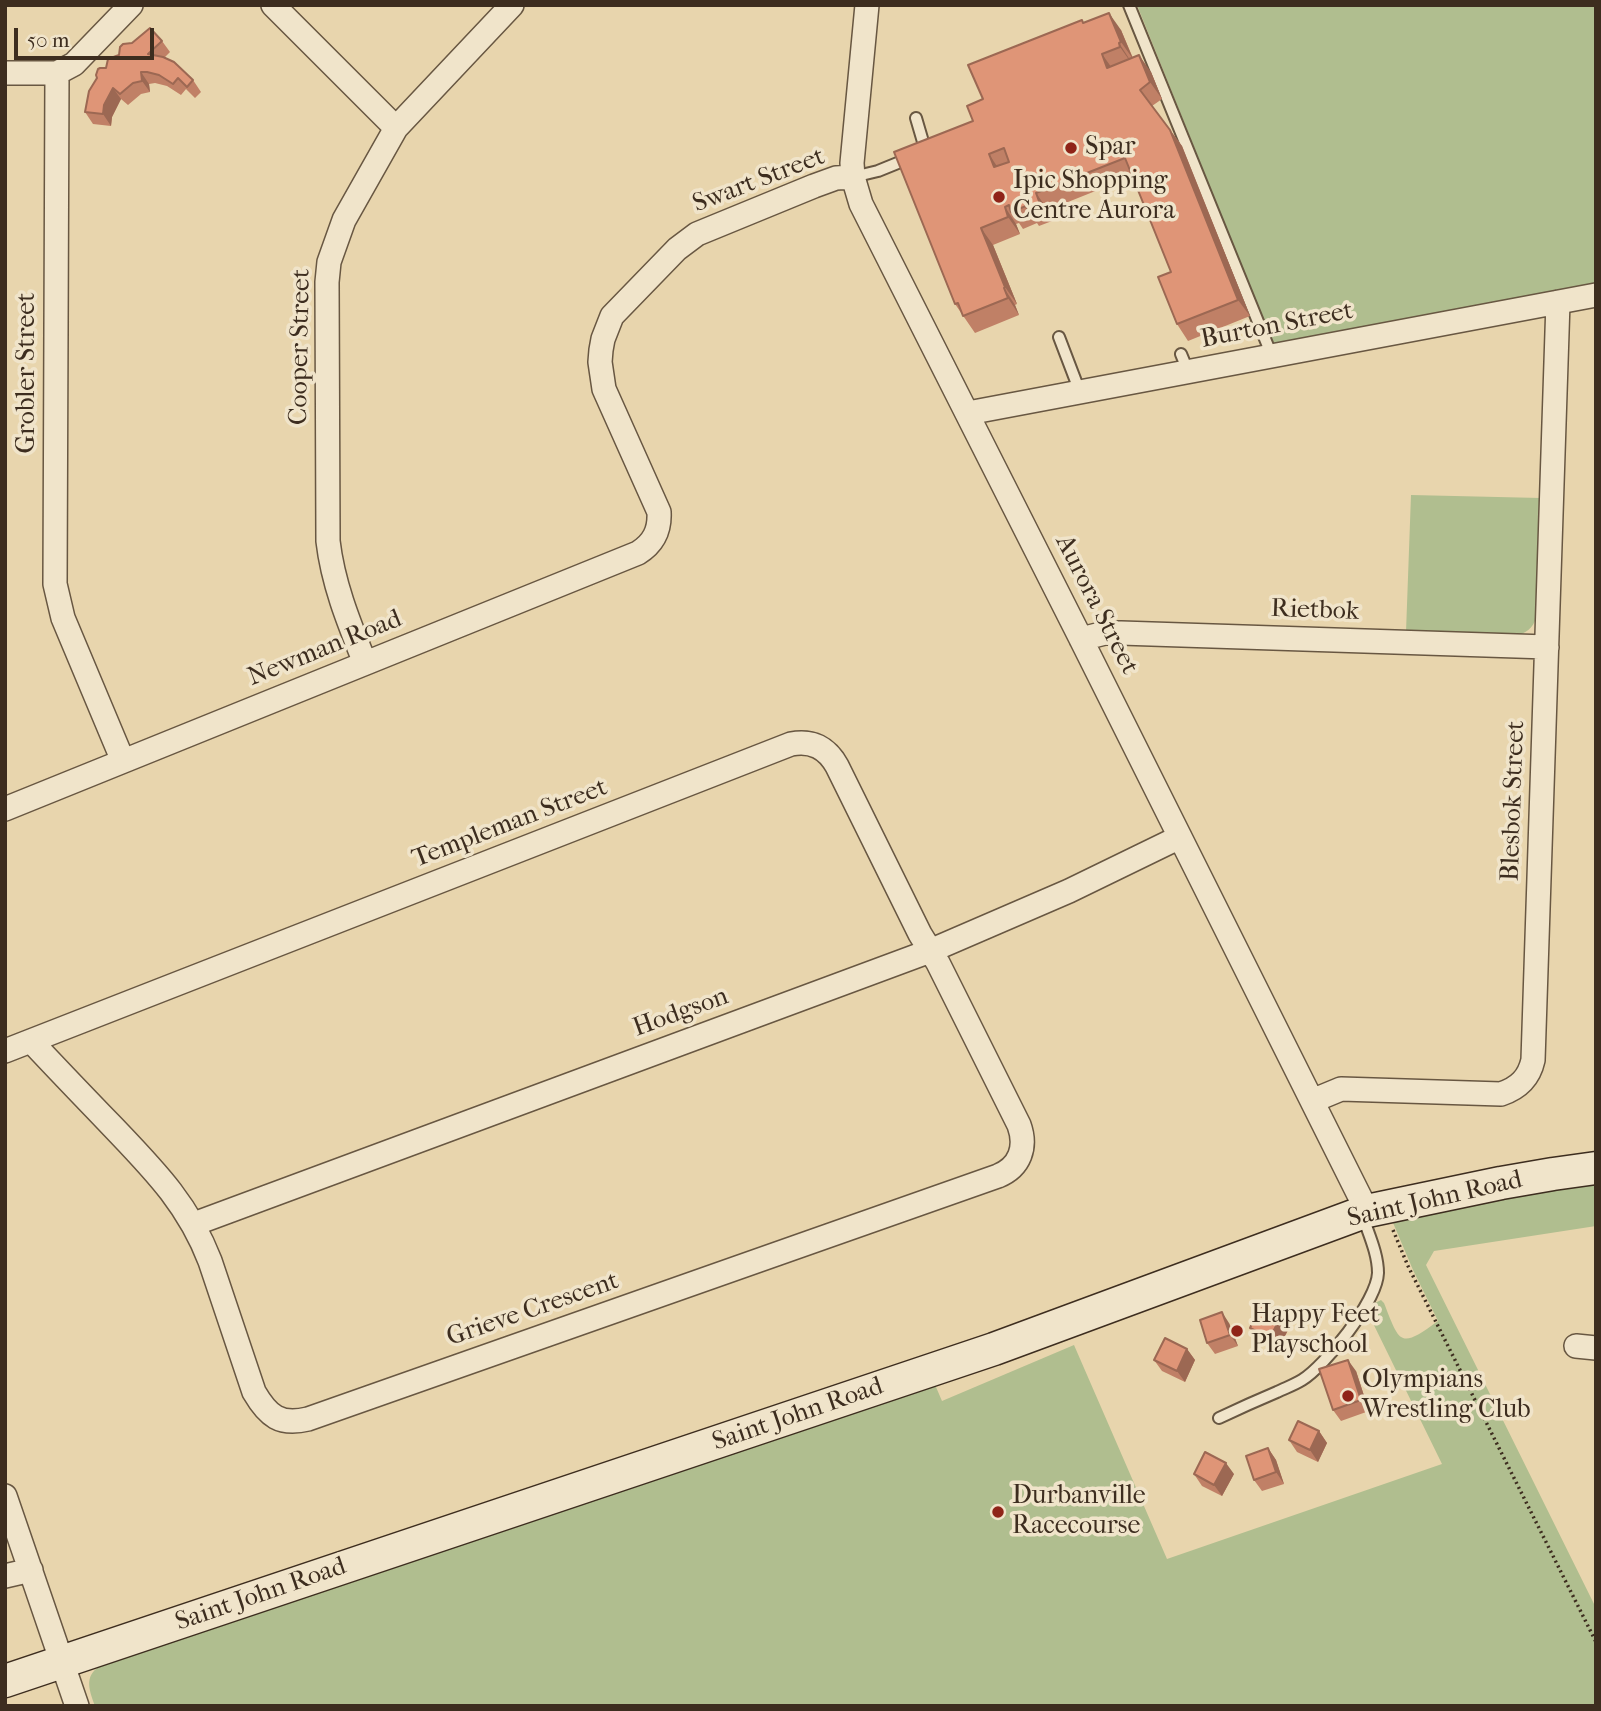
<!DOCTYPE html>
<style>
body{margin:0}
#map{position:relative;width:1601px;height:1711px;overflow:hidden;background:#e8d5ad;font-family:"IM FELL French Canon",serif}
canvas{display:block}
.frame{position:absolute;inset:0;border:7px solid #3d2d1f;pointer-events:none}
.scale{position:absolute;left:14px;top:28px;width:140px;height:32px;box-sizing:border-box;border:4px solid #3d2d1f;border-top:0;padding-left:9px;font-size:21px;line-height:24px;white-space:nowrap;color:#3d2d1f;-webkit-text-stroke:5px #f0e4ca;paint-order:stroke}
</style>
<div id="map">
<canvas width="1601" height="1711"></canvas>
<div class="frame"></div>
<div class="scale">50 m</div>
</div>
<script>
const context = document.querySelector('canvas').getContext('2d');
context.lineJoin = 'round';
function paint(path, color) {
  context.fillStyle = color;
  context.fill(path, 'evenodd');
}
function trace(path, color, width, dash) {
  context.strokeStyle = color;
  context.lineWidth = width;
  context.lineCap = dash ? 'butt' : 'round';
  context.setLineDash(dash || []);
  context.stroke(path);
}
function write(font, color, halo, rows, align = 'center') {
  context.font = font + ' "IM FELL French Canon",serif';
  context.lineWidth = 7;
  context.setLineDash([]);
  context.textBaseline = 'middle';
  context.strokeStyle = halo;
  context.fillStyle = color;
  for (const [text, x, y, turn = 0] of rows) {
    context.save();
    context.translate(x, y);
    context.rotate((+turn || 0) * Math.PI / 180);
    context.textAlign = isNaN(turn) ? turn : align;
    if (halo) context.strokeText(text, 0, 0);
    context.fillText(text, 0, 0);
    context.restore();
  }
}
paint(new Path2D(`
 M1137,5H1596V284L1273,344Z
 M1411,495L1541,498L1537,614C1535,625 1529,632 1518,635L1406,632Z
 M1596,1180V1226L1434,1251L1426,1265L1596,1608V1706H95C88,1687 84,1675 103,1664L933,1380L942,1401L1074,1345L1167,1559L1442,1464L1368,1313L1373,1304L1381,1300L1384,1303C1400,1344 1400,1349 1438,1321L1413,1270L1391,1218Z`), '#b0be8f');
const service = new Path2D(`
 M1129,5L1272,356
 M916,118L926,152H925
 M853,177L878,171L910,158
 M1059,337L1080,392
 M1181,354L1188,371
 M1219,1418C1238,1409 1258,1400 1277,1392C1285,1388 1294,1385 1302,1380C1325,1366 1377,1301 1378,1273C1378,1254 1369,1235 1363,1217`);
const minor = new Path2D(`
 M273,5L396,128
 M867,5L852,163L853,177L861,204L1081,639L1367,1211
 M5,73H57L74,64L131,5
 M57,73L55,584L63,618L123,761
 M968,413L1596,295
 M1081,639L1105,633H1121L1547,647
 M365,663C349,623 333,584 328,541L327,282L329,262L344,220L396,128L512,5
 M5,809L638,553C654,543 660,530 659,512L604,389L600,362L601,350L603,339L612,316L677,249L697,234L814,186L836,178L853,177
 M5,1051L791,744C812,740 827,748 837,766L920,934L938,963L1019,1125C1027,1147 1020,1167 998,1176L308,1419C280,1426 268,1416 254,1392L210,1261C188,1204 154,1170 113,1127C85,1098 58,1070 31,1041
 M1312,1101L1341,1089L1501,1094C1519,1088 1529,1078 1533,1060L1558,302
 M194,1224L930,951L1069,891L1180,837
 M1576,1346L1596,1348
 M5,1496L77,1706
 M5,1576L31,1570`);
const secondary = new Path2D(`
 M5,1681L994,1349L1367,1211L1501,1183L1553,1174L1596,1168`);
trace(service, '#685742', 14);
trace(minor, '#685742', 26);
trace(secondary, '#3d2d1f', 35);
trace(new Path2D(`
 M1393,1230L1408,1266L1596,1642`), '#3d2d1f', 3.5, [2, 3.5]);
trace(service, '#f0e4ca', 10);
trace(minor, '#f0e4ca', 23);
trace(secondary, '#f0e4ca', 32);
paint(new Path2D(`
 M1082,20L1084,23L1121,30L1133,58L1151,72L1162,99L1152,106L1182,146L1250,316L1188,341L1177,324L1171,272L1133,176L1048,210L1052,221L1039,226L1037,223L1023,229L1019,223L1016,224L1020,234L993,245L1017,304L1015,305L1019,315L975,333L955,304L973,121L983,99Z
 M162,41L170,52L164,58L193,80L201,92L195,98L186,89L181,95L167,86L155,83L149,84L150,92L141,94L128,105L121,99L112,117L111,126L93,124L85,112L106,68Z
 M1229,1323L1238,1346L1215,1354L1207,1343Z
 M1250,1328H1289L1278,1350L1257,1340Z
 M1187,1349L1195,1360L1185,1382L1162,1371L1154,1360Z
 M1356,1371L1369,1411L1341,1421L1333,1410Z
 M1319,1431L1327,1443L1318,1462L1297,1452L1289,1440Z
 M1268,1448L1276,1460L1284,1484L1262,1491L1254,1480Z
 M1194,1474H1234L1222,1496L1202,1486Z`), '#c08066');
paint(new Path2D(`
 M1109,13L1121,30L1133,59L1121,42Z
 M1119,43L1130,60L1132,64L1120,47Z
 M1102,54L1114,71L1107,68Z
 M1139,55L1151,72L1162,99L1150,82Z
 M141,72L149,84L150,92L142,81Z
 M113,88L121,99L112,117L111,126L103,114L104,105Z
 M1170,130L1182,146L1250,316L1238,300Z
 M989,154L1000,171L994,167Z
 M1036,193L1048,210L1052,221L1040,204Z
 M1005,207L1016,224L1020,234L1008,217Z
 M981,228L993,245L1017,304L1005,287Z
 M1004,288L1015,305L1019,315L1008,298Z
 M1222,1312L1229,1323L1238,1346L1230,1335Z
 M1281,1316L1289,1328L1278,1350L1270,1338Z
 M1187,1349L1195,1360L1185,1382L1177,1371Z
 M1348,1360L1356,1371L1369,1411L1361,1400Z
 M1319,1431L1327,1443L1318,1462L1310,1450Z
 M1268,1448L1276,1460L1284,1484L1276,1472Z
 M1226,1463L1234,1474L1222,1496L1214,1485Z`), '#9c6853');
const building = new Path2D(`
 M1109,13L1121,42L1119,43L1120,47L1102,54L1107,68L1139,55L1150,82L1140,90L1170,130L1238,300L1177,324L1158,277L1171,272L1125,158L1036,193L1040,204L1027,209L1026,206L1011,212L1009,205L1005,207L1008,217L981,228L1005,287L1004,288L1008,298L963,316L958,303L955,304L894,152L973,121L967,106L983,99L968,65L1082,20L1083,23ZM1004,148L1009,162L994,167L989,154Z
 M150,28L162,41L148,54L163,57L174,62L193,80L187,87L178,78L173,84L159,75L147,72H141L142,81L133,83L120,94L113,88L104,105L103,114L85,112L89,91L97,78L96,75L98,69L100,68H106L108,59L119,55L120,47L123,44L132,43Z
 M1260,1306L1281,1316L1270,1338L1250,1328Z
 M1222,1312L1230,1335L1207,1343L1200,1320Z
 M1165,1338L1187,1349L1177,1371L1154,1360Z
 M1348,1360L1361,1400L1333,1410L1319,1369Z
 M1298,1421L1319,1431L1310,1450L1289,1440Z
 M1268,1448L1276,1472L1254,1480L1246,1456Z
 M1205,1452L1226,1463L1214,1485L1194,1474Z`);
paint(building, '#df9577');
trace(building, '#9c6853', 2);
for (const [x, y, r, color] of [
 [1071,148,7,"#8f2418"],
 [999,197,7,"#8f2418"],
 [1237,1331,7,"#8f2418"],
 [1348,1396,7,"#8f2418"],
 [998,1512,7,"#8f2418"]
]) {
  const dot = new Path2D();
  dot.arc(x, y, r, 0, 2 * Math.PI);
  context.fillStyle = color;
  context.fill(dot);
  trace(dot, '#f0e4ca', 2.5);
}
write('26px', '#3d2d1f', '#f0e4ca', [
 ["Spar",1085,148],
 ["Ipic Shopping",1013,182],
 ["Centre Aurora",1013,212],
 ["Happy Feet",1251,1316],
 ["Playschool",1251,1346],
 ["Olympians",1362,1381],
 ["Wrestling Club",1362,1411],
 ["Durbanville",1012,1497],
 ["Racecourse",1012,1527]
], 'left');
write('26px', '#3d2d1f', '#f0e4ca', [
 ["Swart Street",759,181,-21],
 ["Burton Street",1277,326,-11],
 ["Cooper Street",301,347,-89],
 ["Grobler Street",28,373,-90],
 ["Aurora Street",1096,605,63],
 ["Rietbok",1315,611,2],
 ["Newman Road",325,649,-22],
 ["Blesbok Street",1514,801,-88],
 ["Templeman Street",510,824,-21],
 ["Hodgson",681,1013,-20],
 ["Saint John Road",1435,1200,-13],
 ["Grieve Crescent",533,1310,-19],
 ["Saint John Road",798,1415,-19],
 ["Saint John Road",261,1595,-19]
]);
</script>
